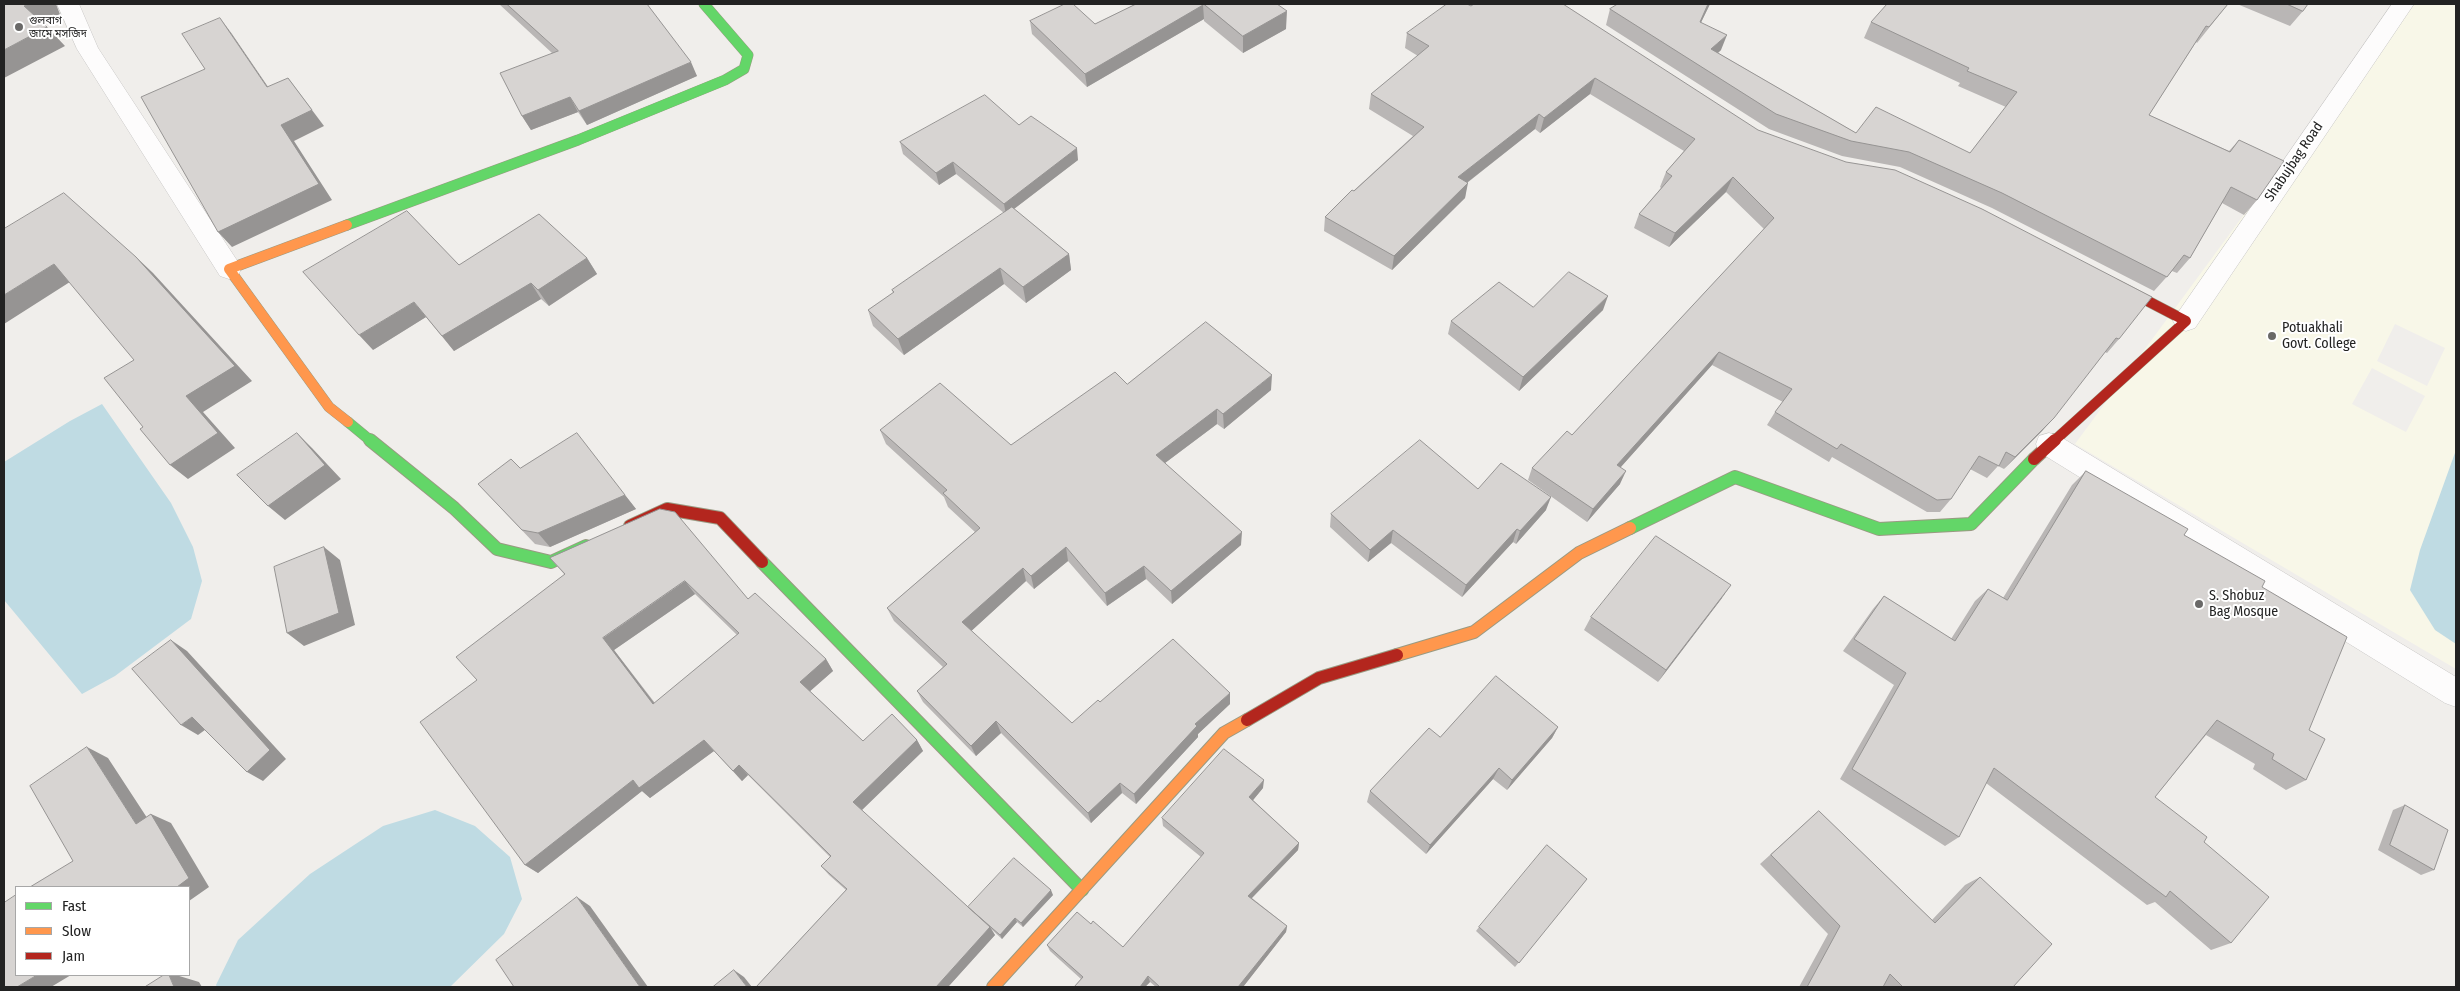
<!DOCTYPE html>
<meta charset="utf-8">
<style>
body{margin:0}
#map{position:relative;width:2460px;height:991px;overflow:hidden;background:#f0eeeb;font-family:"Fira Sans Condensed",sans-serif}
canvas{display:block}
.frame{position:absolute;inset:0;border:5px solid #222;pointer-events:none}
.legend{position:absolute;left:15px;top:886px;width:175px;height:90px;box-sizing:border-box;background:#fff;border:1px solid #a7a7a7;margin:0;padding:6px 9px;list-style:none;font-size:15px;color:#222}
.legend li{display:flex;align-items:center;gap:10px;height:25px}
.legend b{width:25px;border:1px solid #a7a7a7}
</style>
<div id="map">
<canvas width="2460" height="991"></canvas>
<div class="frame"></div>
<ul class="legend">
<li><b style="height:6px;background:#63d668"></b>Fast</li>
<li><b style="height:6px;background:#ff974d"></b>Slow</li>
<li><b style="height:6px;background:#b3261e"></b>Jam</li>
</ul>
</div>
<script>
const context = document.querySelector('canvas').getContext('2d');
context.lineJoin = 'round';
function paint(path, color) {
  context.fillStyle = color;
  context.fill(path, 'evenodd');
}
function trace(path, color, width, dash) {
  context.strokeStyle = color;
  context.lineWidth = width;
  context.lineCap = dash ? 'butt' : 'round';
  context.setLineDash(dash || []);
  context.stroke(path);
}
function write(font, color, halo, rows, align = 'center') {
  context.font = font + ' "Fira Sans Condensed","Noto Sans Bengali",sans-serif';
  context.lineWidth = 4;
  context.setLineDash([]);
  context.textBaseline = 'middle';
  context.strokeStyle = halo;
  context.fillStyle = color;
  for (const [text, x, y, turn = 0] of rows) {
    context.save();
    context.translate(x, y);
    context.rotate((+turn || 0) * Math.PI / 180);
    context.textAlign = isNaN(turn) ? turn : align;
    if (halo) context.strokeText(text, 0, 0);
    context.fillText(text, 0, 0);
    context.restore();
  }
}
paint(new Path2D(`
 M2399,4H2456V669L2075,444ZM2395,324L2445,348L2427,386L2377,361ZM2372,368L2425,396L2406,432L2352,404Z`), '#f8f7e8');
paint(new Path2D(`
 M102,404L171,503L193,547L202,581L191,619L115,676L82,694L4,600V462L70,421Z
 M2456,450V644L2435,630L2410,590L2420,550Z
 M435,810L475,826L510,857L522,899L504,934L450,987H217L216,985L238,940L310,874L383,826Z`), '#bfdbe3');
const street = new Path2D(`
 M57,4H79L98,48L238,262L241,269L238,276L229,279L220,276L77,49Z
 M2392,4H2414L2195,328L2186,331L2177,328L2173,321L2177,314Z
 M2049,433L2059,436L2456,677V707L2445,703L2039,452L2036,444L2039,436Z`);
const fastFar1 = new Path2D(`
 M347,225L578,140L725,80L744,69L748,55L704,4
 M348,422L371,441`);
const fast = new Path2D(`
 M370,440L454,508L497,549L551,562L586,546
 M1630,528L1735,477L1879,529L1971,524L2034,459
 M762,562L1082,890`);
const slowFar1 = new Path2D(`
 M347,225L229,269L329,407L348,422`);
const slow = new Path2D(`
 M1397,655L1474,632L1579,553L1630,528
 M993,987L1224,733L1247,720`);
const jamFar1 = new Path2D(`
 M2054,441L2186,321L2115,284`);
const jam = new Path2D(`
 M2034,459L2055,440
 M630,526L667,509L720,518L762,562
 M1247,720L1319,678L1397,655`);
trace(street, '#c9c8c7', 1);
trace(fastFar1, '#999a82', 11);
trace(fast, '#999a82', 14);
trace(slowFar1, '#999a82', 11);
trace(slow, '#999a82', 14);
trace(jamFar1, '#999a82', 11);
trace(jam, '#999a82', 14);
paint(street, '#fdfcfc');
trace(fastFar1, '#63d668', 10);
trace(fast, '#63d668', 12);
trace(slowFar1, '#ff974d', 10);
trace(slow, '#ff974d', 12);
trace(jamFar1, '#b3261e', 10);
trace(jam, '#b3261e', 12);
paint(new Path2D(`
 M499,4H647L697,76L587,125L578,112L531,130L522,116L552,53Z
 M1136,4H1277L1286,29L1243,53L1204,21V19L1087,87L1032,34L1030,21L1095,24Z
 M1710,4L1701,22L1721,50L1718,53L1856,133L1970,153L2006,107L1958,86L1960,83L1864,38L1871,22L2228,4L2197,43L2196,42L2149,115L2229,151L2239,140L2257,200L2244,215L2222,203L2190,258L2177,273L2172,271L2154,291L1992,208L1900,167L1842,156L1769,129L1606,25L1610,9Z
 M2237,4H2308L2303,11L2290,26Z
 M1471,6L1758,130L2119,339L2107,353L2105,352L2042,431L2004,469L1998,466L1987,478L1970,469L1951,499L1940,512H1927L1832,457L1829,462L1767,425L1775,412L1783,402L1712,365L1620,468V484L1587,522L1528,480L1532,468L1572,435L1764,229L1726,192L1669,247L1634,228L1639,214L1661,188L1660,187L1666,172L1684,151L1590,94L1540,133L1535,129L1467,183L1465,198L1392,270L1324,231L1325,217L1413,136L1369,109L1371,94L1418,56L1405,48L1407,33Z
 M1019,125L1078,160L1014,209L1069,254L1071,270L1026,303L1004,284L904,355L873,326L868,310L893,293L892,290L1004,213L956,174L939,185L903,154L900,142Z
 M587,258L597,274L549,306L541,299L454,351L426,317L373,350L459,265Z
 M1533,307L1603,310L1519,391L1448,334L1451,321Z
 M1127,384L1271,390L1224,429L1217,424L1165,463L1241,545L1172,604L1146,579L1107,606L1068,561L1034,589L1026,581L971,631L1072,723L1100,702L1230,704L1198,734V737L1136,804L1122,793L1091,823L1001,733L976,756L923,702L917,691L943,667L894,621L887,608L975,532L948,507L944,497L886,444L880,430L1011,445Z
 M2086,471L2184,535L2262,587L2309,730L2306,780L2286,790L2253,769L2255,764L2206,735L2155,797L2204,842L2231,943L2211,950L2155,902L2147,905L1986,783L1959,837L1945,846L1840,779L1894,685L1843,651L1873,609L1884,596L1951,639L1975,601L1988,589L2003,598L2072,485Z
 M478,484L625,495L636,509L550,547L535,544Z
 M1478,489L1546,510L1516,544L1513,542L1462,597L1391,543L1368,562L1330,527L1331,514Z
 M660,509L748,599L826,659L833,671L810,691L863,741L917,740L923,751L861,810L968,907L1053,895L1023,927L1017,922L1002,939L991,929L995,935L948,987H756L846,890L829,875L821,866L830,857L748,775L742,781L714,751L650,798L642,791L538,873L525,865L564,574L550,558ZM695,594L737,635L655,703L614,650Z
 M1722,598L1658,682L1584,630L1591,617Z
 M1558,727L1552,738L1507,790L1493,779L1426,854L1367,802L1370,791L1440,737Z
 M1263,788L1253,800L1299,843L1298,850L1252,898L1287,926L1286,932L1243,987H1156L1150,982L1145,987H1074L1081,979L1050,951L1047,945L1091,924L1123,947L1201,857L1163,826L1162,818Z
 M2405,805L2434,870L2421,875L2378,850L2393,810Z
 M1819,811L1932,920L1965,885L1980,877L2013,987H1799L1828,934L1760,864Z
 M1587,879L1515,967L1476,931L1479,927Z`), '#b9b6b5');
paint(new Path2D(`
 M29,4H56L61,17L42,25L24,6Z
 M1708,4H1710L1694,37L1700,22Z
 M1203,5L1204,19L1087,87L1085,74Z
 M1287,11L1286,29L1243,53V36Z
 M220,18L232,34L279,103L267,87Z
 M47,27L65,46L4,78V50Z
 M1727,35L1721,50L1705,64L1711,49Z
 M691,62L697,76L587,125L579,111Z
 M288,78L324,126L294,141L332,200L232,247L218,232L281,125Z
 M1595,78L1590,94L1540,133L1544,118Z
 M570,97L578,112L531,130L522,116Z
 M1539,114L1535,129L1455,192L1458,177Z
 M1077,148L1078,160L1006,215L1004,204Z
 M953,162L956,174L939,185L936,173Z
 M1733,177L1726,192L1669,247L1675,233Z
 M1468,183L1465,198L1392,270L1394,256Z
 M1069,254L1071,270L1026,303L1023,287Z
 M136,257L153,273L252,381L203,412L235,448L188,479L170,465L186,396Z
 M587,258L597,274L549,306L538,290Z
 M54,264L73,280L4,324V295Z
 M1000,268L1004,284L904,355L898,339Z
 M531,283L541,299L454,351L442,336Z
 M1608,296L1603,310L1519,391L1523,377Z
 M414,302L426,317L373,350L359,335Z
 M1719,352L1712,365L1611,478L1617,465Z
 M1272,375L1271,390L1224,429L1223,414Z
 M1217,409V424L1157,469L1156,455Z
 M2054,418L2042,431L2004,469L2015,457Z
 M297,433L312,448L341,479L285,520L268,506Z
 M1626,471L1620,484L1587,522L1593,509Z
 M625,495L636,509L550,547L538,533Z
 M1551,497L1546,510L1516,544L1520,531Z
 M1517,529L1513,542L1462,597L1466,585Z
 M1393,530L1391,543L1368,562L1370,550Z
 M1242,532L1241,545L1172,604L1171,591Z
 M324,547L340,560L355,625L304,646L287,633Z
 M1066,547L1068,561L1034,589L1031,576Z
 M1144,566L1146,579L1107,606L1105,593Z
 M1023,568L1026,581L967,635L962,622Z
 M685,581L695,594L614,650L664,716L653,704L603,638Z
 M1731,585L1722,598L1658,682L1666,670Z
 M171,640L187,651L286,759L263,781L247,772Z
 M826,659L833,671L808,693L800,682Z
 M1230,693V704L1198,734V737L1136,804L1134,794L1195,724Z
 M192,717L209,727L198,735L181,725Z
 M996,721L1001,733L976,756L971,746Z
 M1558,727L1552,738L1507,790L1512,780Z
 M704,740L714,751L650,798L642,791L538,873L525,865L633,780Z
 M917,740L923,751L860,812L853,802Z
 M87,747L108,758L157,833L136,824Z
 M739,765L748,775L742,781L733,771Z
 M1499,768L1493,779L1426,854L1430,845Z
 M1264,780L1263,788L1249,805V797Z
 M1120,783L1122,793L1091,823L1088,813Z
 M151,814L171,823L209,887L189,901V887H177Z
 M1299,843L1298,850L1248,902V896Z
 M1051,890L1053,895L1023,927L1021,923Z
 M577,897L590,906L648,987H640Z
 M1015,918L1017,922L1002,939L1000,935Z
 M1287,926L1286,932L1243,987H1238Z
 M990,927L995,935L948,987H936Z
 M734,970L744,977L752,987H747Z
 M37,975H71L51,987H17Z
 M169,975H176L199,982L202,987H174Z
 M1148,976L1150,982L1145,987H1140Z`), '#969493');
const building = new Path2D(`
 M4,4H29L24,6L47,27L4,50Z
 M507,4H647L691,62L579,111L570,97L522,116L500,73L558,51Z
 M1065,4H1073L1095,24L1136,4H1203V5L1085,74L1030,21Z
 M1204,4H1277L1287,11L1243,36Z
 M1447,4H1467L1471,6L1474,4H1563L1758,130L1846,162L1895,170L1982,209L2152,297L2119,339L2116,338L2054,418L2015,457L2006,452L1999,466L1979,456L1951,499L1937,500L1841,444L1837,449L1775,412L1792,389L1719,352L1617,465L1626,471L1593,509L1532,468L1567,431L1572,435L1774,218L1733,177L1675,233L1639,214L1672,176L1666,172L1695,139L1595,78L1544,118L1539,114L1458,177L1468,183L1394,256L1325,217L1352,190L1354,191L1424,127L1371,94L1429,46L1407,33Z
 M1618,4H1708L1700,22L1727,35L1711,49L1856,133L1876,107L1970,153L2017,92L1967,71L1969,68L1871,22L1887,4H2228L2209,27L2206,26L2149,115L2230,152L2239,140L2284,161L2257,200L2231,187L2190,258L2184,255L2167,277L2002,193L1909,152L1851,141L1776,114L1610,9Z
 M2287,4H2308L2303,11Z
 M220,18L267,87L288,78L312,110L281,125L319,184L218,232L141,97L205,69L182,34Z
 M985,95L1019,125L1031,116L1077,148L1004,204L953,162L936,173L900,142Z
 M64,193L136,257L235,366L186,396L218,433L170,465L140,429L143,427L104,378L134,360L54,264L4,295V229Z
 M1012,207L1069,254L1023,287L1000,268L898,339L868,310L894,292L892,290Z
 M407,211L459,265L539,214L587,258L538,290L531,283L442,336L414,302L359,335L303,272Z
 M1569,272L1608,296L1523,377L1451,321L1499,282L1533,307Z
 M1206,322L1272,375L1223,414L1217,409L1156,455L1242,532L1171,591L1144,566L1105,593L1066,547L1031,576L1023,568L962,622L1072,723L1098,700L1100,702L1173,639L1230,693L1195,724L1197,726L1134,794L1120,783L1088,813L996,721L971,746L917,691L947,664L887,608L980,528L943,493L947,490L880,430L940,383L1011,445L1115,372L1127,384Z
 M297,433L325,465L268,506L237,475Z
 M577,433L625,495L538,533L522,530L478,484L511,459L520,468Z
 M1420,440L1478,489L1501,463L1551,497L1520,531L1517,529L1466,585L1393,530L1370,550L1331,514Z
 M2086,471L2188,529L2184,535L2265,581L2262,587L2347,637L2309,730L2325,739L2306,780L2272,759L2274,754L2217,720L2155,797L2207,837L2204,842L2269,897L2231,943L2170,891L2166,897L1994,768L1959,837L1852,769L1906,673L1854,639L1884,596L1955,641L1988,589L2007,600Z
 M660,509L675,512L748,599L755,593L826,659L800,682L863,741L892,714L917,740L853,802L990,927L936,987H756L847,889L821,866L831,856L739,765L733,771L704,740L639,788L633,780L525,865L420,722L477,680L456,657L565,574L550,558ZM685,581L739,633L653,704L603,638Z
 M1656,536L1731,585L1666,670L1591,617Z
 M324,547L339,613L287,633L274,567Z
 M171,640L270,750L247,772L192,717L181,725L132,669Z
 M1496,676L1558,727L1512,780L1499,768L1430,845L1370,791L1429,728L1440,737Z
 M87,747L136,824L151,814L189,878L177,887H30L73,861L30,786Z
 M1224,749L1264,780L1249,797L1299,843L1248,896L1287,926L1238,987H1160L1148,976L1140,987H1074L1083,977L1047,945L1077,912L1091,924L1093,921L1123,947L1204,853L1162,818Z
 M2405,805L2448,830L2434,870L2390,845Z
 M1819,811L1935,923L1980,877L2052,944L2013,987H1903L1890,974L1883,987H1807L1840,926L1771,855Z
 M1547,845L1587,879L1519,963L1479,927Z
 M1014,858L1051,890L1021,923L1015,918L1000,935L968,907Z
 M16,895V975H37L17,987H4V903Z
 M577,897L640,987H514L496,960Z
 M734,970L747,987H713Z
 M164,975H169L174,987H145Z`);
paint(building, '#d7d4d2');
trace(building, '#969493', 1);
for (const [x, y, r, color] of [
 [19,27,5,"#6a6968"],
 [2272,336,5,"#6a6968"],
 [2199,604,5,"#6a6968"]
]) {
  const dot = new Path2D();
  dot.arc(x, y, r, 0, 2 * Math.PI);
  context.fillStyle = color;
  context.fill(dot);
  trace(dot, '#fff', 2);
}
write('11px', '#222', '#fff', [
 ["গুলবাগ",29,21],
 ["জামে মসজিদ",29,34]
], 'left');
write('14px', '#222', '#fff', [
 ["Shabujbag Road",2294,162,-56]
]);
write('14px', '#222', '#fff', [
 ["Potuakhali",2282,328],
 ["Govt. College",2282,344],
 ["S. Shobuz",2209,596],
 ["Bag Mosque",2209,612]
], 'left');
</script>
